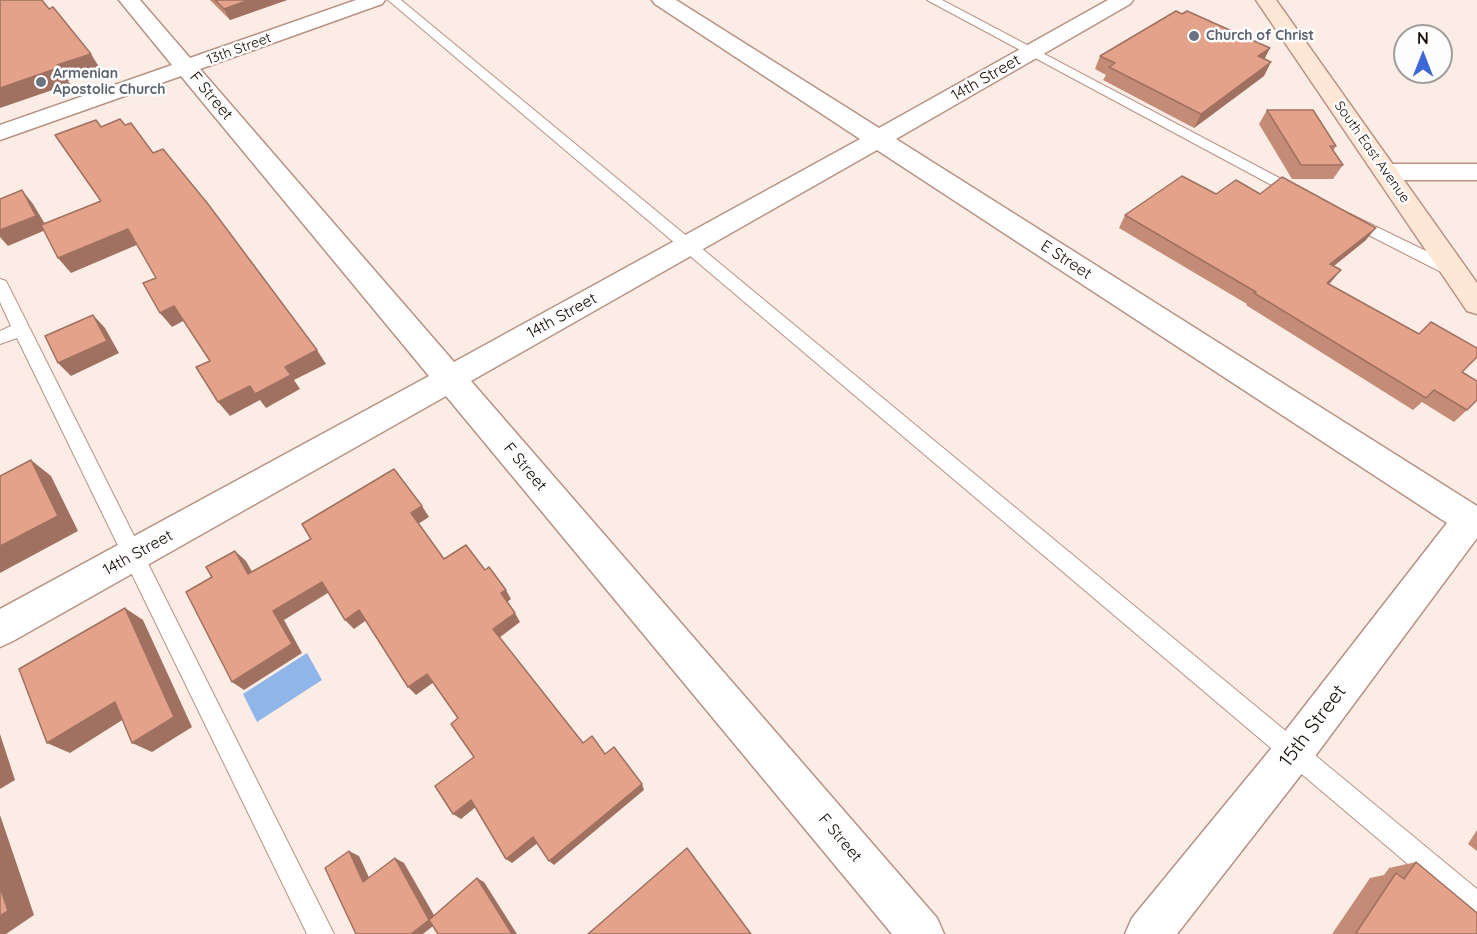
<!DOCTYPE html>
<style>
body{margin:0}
#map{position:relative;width:1477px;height:934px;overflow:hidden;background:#fcece6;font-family:Quicksand,sans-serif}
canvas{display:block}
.north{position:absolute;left:1393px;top:24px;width:60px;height:60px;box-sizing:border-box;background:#fdfdfd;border:2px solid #a19d9b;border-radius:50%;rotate:0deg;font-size:16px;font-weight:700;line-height:24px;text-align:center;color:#180c07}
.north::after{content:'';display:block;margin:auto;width:21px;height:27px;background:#3b67d7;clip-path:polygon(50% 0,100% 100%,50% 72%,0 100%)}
</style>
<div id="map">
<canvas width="1477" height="934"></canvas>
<div class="north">N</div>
</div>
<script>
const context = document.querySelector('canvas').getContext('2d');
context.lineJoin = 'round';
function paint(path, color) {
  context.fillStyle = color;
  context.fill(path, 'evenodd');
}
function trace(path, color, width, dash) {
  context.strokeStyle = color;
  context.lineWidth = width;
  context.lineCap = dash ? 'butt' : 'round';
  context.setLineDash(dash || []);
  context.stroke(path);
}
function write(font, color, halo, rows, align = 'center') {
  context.font = font + ' Quicksand,sans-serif';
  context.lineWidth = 5;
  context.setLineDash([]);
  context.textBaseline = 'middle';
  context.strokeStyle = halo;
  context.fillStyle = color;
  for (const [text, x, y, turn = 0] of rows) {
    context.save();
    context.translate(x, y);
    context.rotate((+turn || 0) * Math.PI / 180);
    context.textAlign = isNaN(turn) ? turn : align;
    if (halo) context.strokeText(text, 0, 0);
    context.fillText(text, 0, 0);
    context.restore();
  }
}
paint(new Path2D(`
 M307,653L322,680L257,722L243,694Z`), '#8fb5e9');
const lane = new Path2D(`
 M388,0H401L1477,889V919L1468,915Z
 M927,0H942L1304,191L1307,194L1304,197H1294Z
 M1350,214L1459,267L1461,271L1459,275H1447L1345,223L1342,219Z
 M0,279L6,281L8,285L334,934H307L17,338L0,344V331L11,326L0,302Z`);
const street = new Path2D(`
 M119,0H140L190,58L356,0H385L382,4L200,69L454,362L860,139L655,4L652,0H676L879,128L1108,0H1133L1130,4L896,139L1477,506V538L1307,767L1177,934H1125L1132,918L1279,739L1447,523L877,150L471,381L937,918L944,934H892L446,396L13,641L0,647V609L429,376L181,76L0,140V125L172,65Z
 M1386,164H1477V180H1386L1377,178L1373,172L1377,166Z`);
const secondary = new Path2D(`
 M1256,0H1276L1477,283V314L1467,311Z`);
trace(lane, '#b79284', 2);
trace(street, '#b79284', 3);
trace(secondary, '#b79284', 3);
paint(lane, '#fff');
paint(street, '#fff');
paint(secondary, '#fee7d4');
paint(new Path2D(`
 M210,0H287L230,20Z
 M1270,48L1264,59V76L1194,128L1103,80L1106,75L1095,69L1100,56Z
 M1267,110L1336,146L1333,151L1343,165L1333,179H1292L1259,124Z
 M1216,194H1260L1366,240L1334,266L1331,282L1329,284L1462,372L1467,410L1454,422L1422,402L1413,410L1246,305L1247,304L1119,228L1125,215Z
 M1477,830V851L1468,844Z
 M1416,862L1477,934H1332L1370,878L1384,875L1389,868Z`), '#c48b77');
paint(new Path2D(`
 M249,0H287L230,20L224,9Z
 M1270,48L1263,62L1258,56Z
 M91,54L101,70L68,81L70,84L0,108V88L57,65Z
 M1271,62L1264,76L1194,128L1201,114Z
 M22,190L33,204L48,229L8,246L0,237V230Z
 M1376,228L1366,240L1321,276L1330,264Z
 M128,229L139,244L71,273L58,258Z
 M1341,270L1331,282L1317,295L1327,283Z
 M174,306L185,320L172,327L160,313Z
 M93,315L105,328L119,353L71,376L58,363Z
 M317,350L326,364L294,380L300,389L266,408L260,400L230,416L218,402Z
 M31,460L51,476L78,531L0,573V546Z
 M422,506L429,517L418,524L411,513Z
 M235,551L246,561L259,584L248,574Z
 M322,582L331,591L284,620L302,653L244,690L232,682L273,611Z
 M506,590L511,599L506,603L501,593Z
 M125,608L143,620L192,727L152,752L132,743Z
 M359,610L368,619L354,629L345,620Z
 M515,613L520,622L499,638L493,629Z
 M427,674L434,682L416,695L408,687Z
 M115,702L135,712L70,753L47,743Z
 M0,734L15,780L0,789Z
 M642,784L644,790L554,865L549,861Z
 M471,800L477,806L461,819L453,814Z
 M0,815L34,915L6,934H0Z
 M533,837L539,842L512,863L506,859Z
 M349,851L359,856L373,886L363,882Z
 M395,858L404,863L438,922L423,934H411Z
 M477,878L484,882L517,934H512Z`), '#a07161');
const building = new Path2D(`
 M0,0H42L49,9L53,7L91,54L57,65L58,68L0,88Z
 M215,0H249L224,9Z
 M1176,11L1182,14L1187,11L1270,48L1258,56L1271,62L1201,114L1109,67L1115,63L1100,56Z
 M1267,110H1313L1336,146H1330L1343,165H1301Z
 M120,119L125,125L131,123L153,153L163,149L208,204L317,350L285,367L291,375L255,394L250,386L218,402L196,367L210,361L174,306L160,313L143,283L156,278L128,229L58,258L41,225L101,201L55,135L96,120L101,127Z
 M1182,176L1216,194L1236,180L1260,194L1282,177L1376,228L1330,264L1341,270L1327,283L1419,334L1431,322L1477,348V357L1462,372L1477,381V400L1467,410L1434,390L1426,398L1254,293L1256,292L1125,215Z
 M22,190L36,216L0,230V199Z
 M93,315L107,341L58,363L45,336Z
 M31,460L58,516L0,546V476Z
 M394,469L422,506L411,513L444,559L466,545L485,570L489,567L506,590L501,593L515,613L493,629L583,743L592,736L605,754L614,747L642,784L549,861L533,837L506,859L471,800L453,814L435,786L474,757L451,724L458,718L427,674L408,687L359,610L345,620L322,582L273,611L292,644L232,682L186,592L212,577L206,567L235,551L248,574L311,539L302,524Z
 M125,608L174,717L132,743L115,702L47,743L19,669Z
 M687,848L751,934H588Z
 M349,851L363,882L395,858L429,920L411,934H356L325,868Z
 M1416,862L1477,913V934H1357L1356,933L1396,873L1404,879Z
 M477,878L512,934H438L429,920Z
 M0,887L8,911L0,916Z`);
paint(building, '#e4a28a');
trace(building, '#a07161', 1.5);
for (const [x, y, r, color] of [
 [1194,36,6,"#6b7280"],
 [41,82,6,"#6b7280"]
]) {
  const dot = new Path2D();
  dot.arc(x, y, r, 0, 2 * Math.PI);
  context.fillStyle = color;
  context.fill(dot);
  trace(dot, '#fdfdfd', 2);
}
write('bold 14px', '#5b616d', '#fdfdfd', [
 ["Church of Christ",1206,36],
 ["Armenian",53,74],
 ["Apostolic Church",53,90]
], 'left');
write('14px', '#180c07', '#fdfdfd', [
 ["13th Street",239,49,-20],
 ["South East Avenue",1372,152,55]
]);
write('16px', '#180c07', '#fdfdfd', [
 ["14th Street",986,78,-30],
 ["F Street",211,96,50],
 ["E Street",1066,260,33],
 ["14th Street",562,316,-29],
 ["F Street",525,467,50],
 ["14th Street",138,553,-29],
 ["F Street",840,838,50]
]);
write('20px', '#180c07', '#fdfdfd', [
 ["15th Street",1313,726,-53]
]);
</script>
